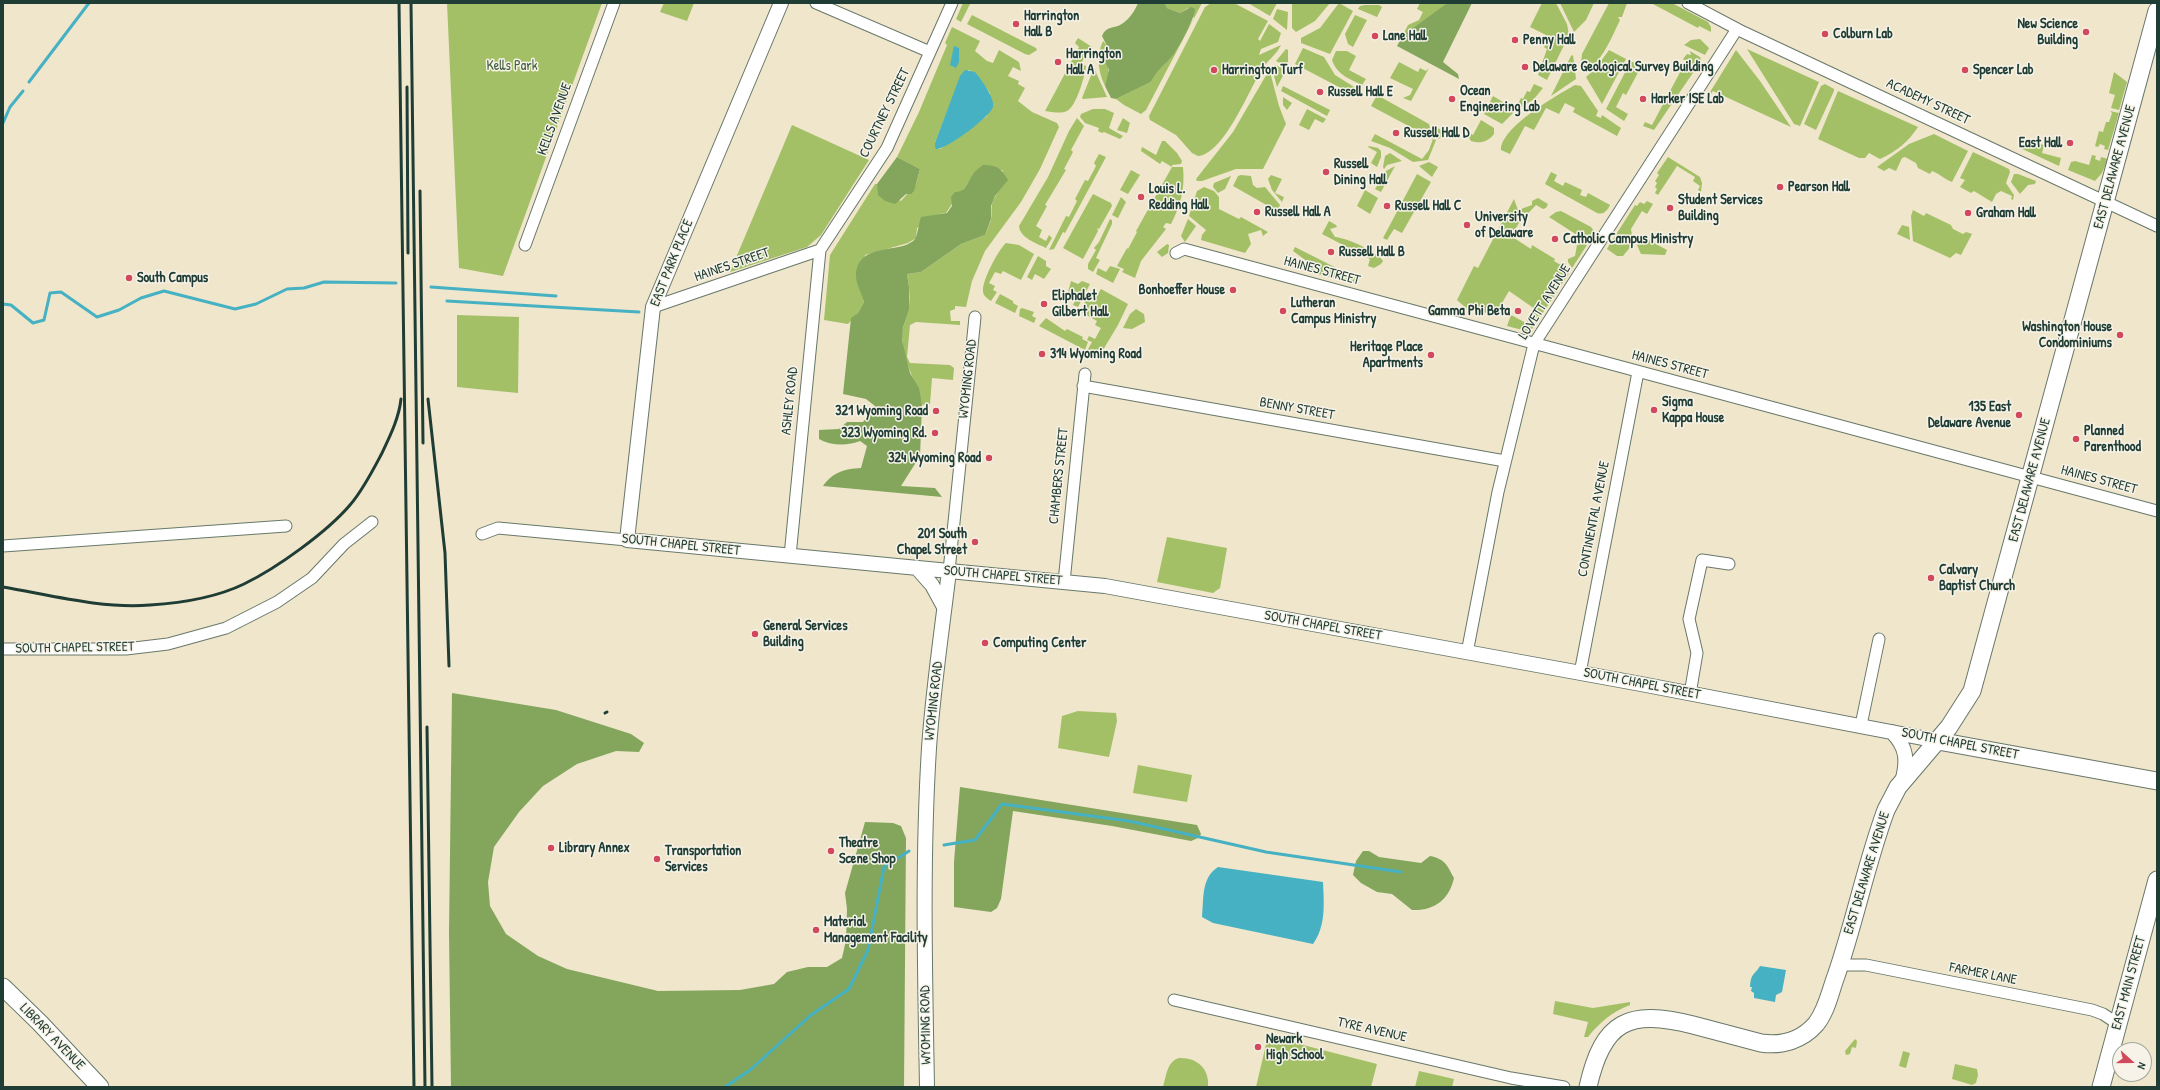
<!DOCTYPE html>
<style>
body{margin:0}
#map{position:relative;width:2160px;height:1090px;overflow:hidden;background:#efe6cc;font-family:"Patrick Hand",sans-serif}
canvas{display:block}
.frame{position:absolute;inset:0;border:4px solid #1f3d34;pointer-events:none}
.north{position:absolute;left:2112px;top:1042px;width:40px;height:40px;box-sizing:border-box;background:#f7f3e8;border:1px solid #a1aaa0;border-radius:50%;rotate:111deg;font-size:11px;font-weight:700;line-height:16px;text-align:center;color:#1f3d34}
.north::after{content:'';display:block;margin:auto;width:14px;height:18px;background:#d1495b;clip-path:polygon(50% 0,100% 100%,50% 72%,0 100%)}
</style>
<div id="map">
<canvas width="2160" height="1090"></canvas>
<div class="frame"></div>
<div class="north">N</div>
</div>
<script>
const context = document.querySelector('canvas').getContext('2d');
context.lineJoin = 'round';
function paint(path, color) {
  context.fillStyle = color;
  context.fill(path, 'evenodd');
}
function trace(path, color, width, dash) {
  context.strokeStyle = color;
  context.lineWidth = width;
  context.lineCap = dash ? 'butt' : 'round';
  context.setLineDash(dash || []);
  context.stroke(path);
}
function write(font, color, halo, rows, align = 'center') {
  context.font = font + ' "Patrick Hand",sans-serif';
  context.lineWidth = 3;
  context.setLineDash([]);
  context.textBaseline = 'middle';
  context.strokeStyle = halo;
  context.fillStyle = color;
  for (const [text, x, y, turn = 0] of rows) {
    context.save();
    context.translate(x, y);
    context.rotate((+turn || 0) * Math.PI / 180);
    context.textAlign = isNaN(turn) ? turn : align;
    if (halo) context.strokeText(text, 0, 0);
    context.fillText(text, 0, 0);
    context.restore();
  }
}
paint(new Path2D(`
 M447,3H602L503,276L459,268Z
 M664,3H694L687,21L660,12Z
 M963,3L970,4L961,22L956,19Z
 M1165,3H1202L1146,110L1141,114L1124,105L1116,99L1151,82L1153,75L1175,52L1194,18L1188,8L1180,13L1167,8Z
 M1211,3L1236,4L1268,21L1258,39L1260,41L1269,24L1281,33L1278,42L1261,49L1259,55L1281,45C1277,54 1267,61 1262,69C1249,90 1224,154 1198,156L1192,153L1176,135L1150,120L1149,116L1205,7Z
 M1248,3H1277L1270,16Z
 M1292,3H1330L1315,21L1296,32L1292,28Z
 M1339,3L1353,11L1330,54L1301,43V38L1320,28Z
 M1420,3H1448L1403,35L1408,25L1419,20L1423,12L1417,9Z
 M1542,3H1555L1557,5L1567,24L1569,35L1547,80L1538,75L1547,49L1544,47L1550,37L1530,27Z
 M1560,3H1594L1586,20L1574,32Z
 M1609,3H1627L1622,17H1618L1620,20C1613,35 1600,66 1584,72L1581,63L1582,54Z
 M1651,3H1672L1708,22L1711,27V32L1699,26L1698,28Z
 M1365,5H1379L1382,7L1377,17L1358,9L1360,6Z
 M1277,9L1288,12L1287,30L1273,19Z
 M972,15L1036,48L1037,50L1029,55L1025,54L967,24Z
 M1355,15L1367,20L1353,47L1348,44L1345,34Z
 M952,27L980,41L975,51L987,61L993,63L999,50L1019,62L1021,71L1013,67L1008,76L1019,81L1018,84L1025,88L1018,101L1032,112L1057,123L1059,127L1040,169L1021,202L985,251L972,281L966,307L955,306V309L950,311L951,321H960V325L916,322L910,325L907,357L910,363L950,365L954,368L953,380L932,378L930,404L922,405C917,382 903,362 902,338C902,328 906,320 908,311C911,299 909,285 907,274L921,272L961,244L985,235C987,230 989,225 991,220C992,215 991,209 992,204C995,194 1008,181 1002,170L973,174L966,187L960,192L946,213L939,214L917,228L916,238L908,243L865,255L861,291L864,302L858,313L848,324L824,320L830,255L875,184H877L878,188L901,201L916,184L920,169L897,157L919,112L947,45L945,43ZM969,70L977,75L990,93L987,116L940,149L935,147V143L961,76Z
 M1078,38L1092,47L1090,53L1087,52L1081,64L1086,66C1085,76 1076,107 1067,111C1061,114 1052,112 1045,111L1079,47L1075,43Z
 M1700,39L1709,48L1705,55L1684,45L1691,40Z
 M1103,41L1107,46L1104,59L1108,65L1109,76L1105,86C1098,72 1096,55 1103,41Z
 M1303,48L1324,57L1335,75L1359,90L1356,96L1295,64Z
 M1286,49L1288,50V67L1276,61Z
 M1747,49L1819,82L1800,126L1794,124Z
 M1609,50L1626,59L1602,104L1586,77L1596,68Z
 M1736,50L1760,81L1791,127L1713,91L1708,98L1707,97Z
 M1336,51H1347L1356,56L1349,70L1366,79L1362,85C1350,79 1337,75 1332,60Z
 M1690,51L1700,57L1701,61L1654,130L1643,126L1645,122L1652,125L1686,61L1683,59L1687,54L1691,55Z
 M1573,55L1576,79L1551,96L1571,56Z
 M1631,61L1641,67L1626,95L1623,93L1616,107L1628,114L1624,121L1606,109Z
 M1399,62L1418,72L1420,68L1426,71L1429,68L1411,101L1403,98L1410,95L1413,89L1390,78Z
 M1275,65L1286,70L1277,87L1274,76Z
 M1094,68L1107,97L1083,99L1082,98Z
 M1268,72H1270L1279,106L1286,124L1263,169H1236L1202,181H1197L1196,179L1233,132Z
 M2114,72L2127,82L2119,110L2111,108L2115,95L2109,93Z
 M1534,84L1543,88L1534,99L1520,108L1517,106L1521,98L1523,99L1527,91L1530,92Z
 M1825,84L1834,89V91L1816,130L1804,124L1821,86Z
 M1575,85L1581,86L1598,111L1596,116L1601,118L1602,115L1621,128L1617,136L1573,112L1575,108L1565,103L1559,114L1546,108L1534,130L1525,126L1510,154L1501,150C1501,127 1556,96 1575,85Z
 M1283,86L1330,110L1327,116L1281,91Z
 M1838,91L1918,127C1909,141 1896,152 1880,159L1869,153L1865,158H1859L1818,139Z
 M1377,95L1429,124L1433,139L1436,140L1428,160L1413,162L1390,148L1371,141L1375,134L1422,159L1429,150L1433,139L1371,106Z
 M1493,96L1516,110L1502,124L1484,114Z
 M1283,97L1292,103L1287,110L1283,105Z
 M1093,109H1105L1114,113L1109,128L1123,136L1120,139L1104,132L1102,133L1098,131L1099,128L1085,123L1080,117L1081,114Z
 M1307,109L1326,119L1323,123L1315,119L1309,130L1299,125Z
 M2110,111L2119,113L2108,150L2104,149L2105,146L2100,144L2098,147L2095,146L2099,131L2103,132L2106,122H2109L2112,113Z
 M1077,118L1084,126L1071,150L1073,152L1064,169L1066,170L1045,205L1047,206L1036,226L1042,230L1039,237L1046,241L1049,235L1052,238L1046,248C1036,243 1020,238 1019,226L1048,177L1069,131Z
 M1123,118L1130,123L1127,133L1117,130Z
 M1481,120L1494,128V134C1488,142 1480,144 1471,141L1463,129L1473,135Z
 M792,125L869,160L821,235L807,247L730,272Z
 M1434,126L1445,132L1439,139L1437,138Z
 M1934,134L1968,151L1952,182C1944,179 1940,174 1932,171L1930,174L1918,168L1916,163L1905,157L1902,158L1896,171L1889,168L1884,171L1877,167L1909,144Z
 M2023,139L2044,145L2042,153L2061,158L2059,166L2018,147Z
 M1162,141H1165L1177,153L1182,161L1181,164L1172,165V167H1183C1185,189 1181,204 1171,224L1166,223L1163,227L1166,229L1141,261L1135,278L1122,272L1124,269L1117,266L1127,248L1128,249L1137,232L1136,231L1172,167L1162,161L1160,164L1141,151L1142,147L1156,155Z
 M1369,146L1378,148L1381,151V157L1377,167L1371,163L1377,152L1368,147Z
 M1973,152L2009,169L2010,172L2006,183L2014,195L2013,200L2011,199L2012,196L2001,191L1996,194L1992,202L1974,191L1971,193L1960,187L1965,180L1960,178Z
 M1390,153L1402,161L1387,165L1384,169L1383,167L1385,156Z
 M1099,154L1106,157L1065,233L1063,232L1054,249L1049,250L1066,216L1069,217L1077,201L1075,199L1085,180L1088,181L1096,166L1094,163Z
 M2092,155L2096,156L2095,159L2100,161L2101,157L2108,159L2102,173L2095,181L2068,170L2071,162L2075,161L2089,165Z
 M1668,157L1700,177L1702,183L1701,192L1698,190L1700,186L1693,181L1695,177L1677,166L1658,195L1655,193L1657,189L1655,187L1657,183L1655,181L1659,175L1657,173Z
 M1429,162L1438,167L1432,177L1419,166Z
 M1395,166L1381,192L1375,189L1386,171Z
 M1131,170L1140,175L1128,194L1120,190Z
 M1551,172L1557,175L1554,181L1563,186L1565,182L1582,190L1580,195L1586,197L1588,193L1610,205C1607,211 1604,215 1597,213L1545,184Z
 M1417,174L1431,182L1402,233L1394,229L1387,240L1383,238Z
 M2014,174H2018L2036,181L2035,184L2028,185L2020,194L2011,182Z
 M1241,175L1251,176L1253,185L1257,188L1265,187L1280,205L1277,211L1233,186L1238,176Z
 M1271,175L1282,179L1275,193L1284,197L1282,202L1272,190L1268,179Z
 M1231,176L1225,189L1218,193L1213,187L1214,183Z
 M1204,187L1214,191L1219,197V209L1239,219L1241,217L1268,232L1263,236L1261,230L1248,234L1251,244L1245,253L1201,240L1202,235L1206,230L1189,216L1197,191Z
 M1365,190L1378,198L1370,214L1357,206Z
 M1093,194L1111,203L1112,206L1099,229L1097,228L1098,231L1083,259L1063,248Z
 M1121,197L1126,202L1118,218L1112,215Z
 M1538,198L1548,204L1546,208L1543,209L1536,205L1519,223L1511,236L1531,249L1532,245L1555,259L1554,261L1559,264L1565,263L1570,272L1530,332L1507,326L1511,315L1526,323L1535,309L1509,291L1495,315L1466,308L1457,300L1474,266L1478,268L1514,199L1518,210L1532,205V201Z
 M1647,201L1653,204L1647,214L1642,211L1631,229L1632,235L1637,239L1623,256H1617L1607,249L1608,247L1635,205L1637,206L1640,202L1644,204Z
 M1913,210L1924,216L1926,213L1951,225L1953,229L1963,234L1966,232L1972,234L1961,255L1956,253L1950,258L1913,241L1911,216Z
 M1561,211L1591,227L1594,231L1591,242L1579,240L1577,235L1549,217L1556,212Z
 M1110,219L1112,220V224L1096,258L1100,260L1093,272L1088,269V264L1096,250L1094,248L1099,242Z
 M1188,219L1196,226L1185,242L1181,236Z
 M1329,221L1336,225L1337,227L1330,229L1335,237C1347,238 1377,251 1383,261L1381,264L1374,268L1368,266L1370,259L1322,234Z
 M1902,225L1909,227L1910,240L1897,234Z
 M1645,238L1667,250L1665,255L1641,254L1637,245Z
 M1006,243L1019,245L1034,254L1021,280L1003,271L1001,274L995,272L989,283L995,286L993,290L997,292L991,301C987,298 983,296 983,291C982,281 998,250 1006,243Z
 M1583,243L1587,245L1572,268L1568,262V259L1575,256L1577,245Z
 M1167,244L1169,245L1168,253L1162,257L1157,252Z
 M1295,247L1356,278V281L1354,283L1310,272L1308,262L1293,251Z
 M1038,256L1046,261V266L1051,269L1044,279L1035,274L1032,280L1027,277Z
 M1110,266L1120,269L1113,283L1096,274L1098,268L1106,272Z
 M1071,281L1078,284L1082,281L1090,284L1078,307L1073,305L1077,297L1068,292Z
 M1101,289L1128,304L1118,325L1100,355L1098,354L1097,356L1087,351L1092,342L1087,340L1089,336L1095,339L1101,328L1095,325L1097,321L1081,312L1086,299L1093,302Z
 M1000,294L1013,301V303L1018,306L1015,313L995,303Z
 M1022,308L1034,312L1032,316L1036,318L1034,323L1019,316L1020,309Z
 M1136,309L1144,314L1145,322L1132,329L1123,328L1130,314Z
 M457,315L519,317L518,393L457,387Z
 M1046,318L1065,331L1067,329L1083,337L1082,339L1088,342L1085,350L1039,326Z
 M1167,537L1227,548L1220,588L1213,593L1157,582Z
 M1078,711L1116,713L1117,721L1109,757L1058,748L1062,716Z
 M1138,765L1192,775L1187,802L1133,793Z
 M1555,1001L1593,1008L1630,1002V1005C1612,1012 1600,1022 1588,1037H1584L1588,1022L1553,1014Z
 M1268,1036L1377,1064L1371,1087H1256Z
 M1855,1039L1857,1041L1856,1048L1852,1047L1850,1054L1846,1055L1845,1051Z
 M1903,1051L1910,1053L1906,1068L1899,1066Z
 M1179,1058C1197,1057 1210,1069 1208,1087H1163C1166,1077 1167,1061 1179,1058Z
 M1955,1064L1977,1069L1978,1075L1976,1083L1972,1085L1952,1079Z
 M1419,1071L1454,1079L1452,1087H1415Z`), '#a4c067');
paint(new Path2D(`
 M1138,3H1165L1167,8L1180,13L1191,7L1195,9C1195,18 1180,45 1174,54C1166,64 1156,70 1151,82L1116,99L1111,98L1105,86L1109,70L1104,59L1107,46L1102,36C1107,26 1111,29 1120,25C1128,21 1135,11 1138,3Z
 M1472,3L1443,62L1458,74L1459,79L1397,46L1403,35L1446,4Z
 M897,157L920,169L914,191L911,194H906L895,204L885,201L878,195L877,184Z
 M983,165C997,165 1001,168 1008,180L995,196L991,206V219L985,235L961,244L921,272L907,274L909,287V309L903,328L902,340L910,373L919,388L922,405L920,456L901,486L935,488L942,497L823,486C833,472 844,469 861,468L867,446L860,441C848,446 831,446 819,439V430L839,429L847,422H863L875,406L866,399L843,394L851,318L858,313L864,302C862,294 856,284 856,276C857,239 907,256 916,237C918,232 919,223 921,217L947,213L952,206L951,197L955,192C967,192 967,182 973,174C975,171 979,168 983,165Z
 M452,693L556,710L631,734L644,743L639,752L616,751L577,764L543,786L519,812L494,847L488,882L490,906L506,934L538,956L567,969L658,991L740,990L774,984L787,972L808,967H827L842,958L846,940L847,909L845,893L865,822L893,823L901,826L906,838L904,1087H451L449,933Z
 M960,787L1197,825L1201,834L1198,838L1191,841L1112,826L1013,811L1001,899L997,908L991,912L954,907V862Z
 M1363,851H1369L1379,857L1421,863L1430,856C1445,859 1447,865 1454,878C1449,900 1434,911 1412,910L1392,894L1377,892L1361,883L1353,875L1356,861Z`), '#83a65c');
paint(new Path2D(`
 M954,46L959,48V62L956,68L950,65Z
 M965,70L975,72C981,79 995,98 993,107C990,117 946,150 936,149L935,147V143L960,76Z
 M1218,867L1323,882C1324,904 1326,926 1313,944L1213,923L1202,917C1204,898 1201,878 1218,867Z
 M1760,966L1786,970L1782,992L1776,995L1775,1002L1754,998V993L1751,991L1752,987H1750C1751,972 1755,975 1760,966Z`), '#45b1c2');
trace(new Path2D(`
 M29,82L89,3
 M3,123L10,107L23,91
 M431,287L556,296
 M447,301L639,312
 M3,304L11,305L33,323L44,320L50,293L61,292L97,317L119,310L141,298L164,291L235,309L256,304L287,289L304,288L324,282L396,283
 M944,845L975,840L1002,804L1129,821L1266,852L1401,872
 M725,1087L750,1070L811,1015L849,989L868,950L884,867L909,851`), '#45b1c2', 3);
const minor = new Path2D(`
 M816,3L930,52
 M1688,3L1743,32L2157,226
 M525,245L614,3
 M1176,253L1184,249L2157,511
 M653,307L820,250
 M1083,386L1505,461
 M482,534L498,528L627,540
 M3,546L286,526
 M790,556L820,250L887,148L952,3
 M949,571L975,317
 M1064,582L1085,374
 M3,649H126L168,644L226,628L277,602L312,578L344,544L372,522
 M1467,653L1498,492L1534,344L1737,29
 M1580,673L1638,372
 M1690,694L1697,653L1689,619L1702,560L1729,564
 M1861,725L1879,639
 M1840,965H1866L2092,1010L2103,1014L2118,1024
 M1174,1000L1511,1078L1564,1087`);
const tertiary = new Path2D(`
 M781,3L653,307L627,540L1105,586L1641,684L1938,741
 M917,568L932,585L944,607
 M1892,732C1907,747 1908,761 1902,782
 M927,1087C925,974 922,861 929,748C933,689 942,630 949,571`);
const primary = new Path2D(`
 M1938,741L2157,781
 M3,987L40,1023L100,1087
 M1588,1087C1603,1020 1629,1009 1693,1025C1716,1031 1739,1037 1761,1043C1782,1046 1802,1040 1816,1024C1827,1010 1830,992 1836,976C1855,921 1866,864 1886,810L1898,787L1949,727L1972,691L2157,11
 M2101,1087L2157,880`);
trace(minor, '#687869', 13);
trace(tertiary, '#687869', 16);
trace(primary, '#687869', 19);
trace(minor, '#fff', 11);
trace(tertiary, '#fff', 14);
trace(primary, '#fff', 17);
trace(new Path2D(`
 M399,3L414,1087
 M411,3L425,1087
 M407,87L408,253
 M420,191L423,443
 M428,399L445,553L449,666
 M3,587C50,595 102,609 150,605C182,603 215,598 244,584C277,568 327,532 350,505C363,490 373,470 382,453C390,436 399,418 401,399
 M605,713L607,712
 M427,727L432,1087`), '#1f3d34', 3);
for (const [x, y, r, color] of [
 [1016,24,4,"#d1495b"],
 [2086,32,4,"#d1495b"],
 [1825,34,4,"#d1495b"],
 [1375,36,4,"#d1495b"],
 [1515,40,4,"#d1495b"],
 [1058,62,4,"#d1495b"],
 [1525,67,4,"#d1495b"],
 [1214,70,4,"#d1495b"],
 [1965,70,4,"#d1495b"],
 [1320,92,4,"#d1495b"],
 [1452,99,4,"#d1495b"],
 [1643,99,4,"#d1495b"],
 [1396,133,4,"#d1495b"],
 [2070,143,4,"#d1495b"],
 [1326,172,4,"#d1495b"],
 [1780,187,4,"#d1495b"],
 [1141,197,4,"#d1495b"],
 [1387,206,4,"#d1495b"],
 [1670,208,4,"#d1495b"],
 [1257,212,4,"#d1495b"],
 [1968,213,4,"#d1495b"],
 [1467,225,4,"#d1495b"],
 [1555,239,4,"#d1495b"],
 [1331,252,4,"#d1495b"],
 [129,278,4,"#d1495b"],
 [1233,290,4,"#d1495b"],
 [1044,304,4,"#d1495b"],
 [1283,311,4,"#d1495b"],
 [1518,311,4,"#d1495b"],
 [2120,335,4,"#d1495b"],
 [1042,354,4,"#d1495b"],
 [1431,355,4,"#d1495b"],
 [1654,410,4,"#d1495b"],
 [936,411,4,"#d1495b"],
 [2019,415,4,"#d1495b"],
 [935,433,4,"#d1495b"],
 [2076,439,4,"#d1495b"],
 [989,458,4,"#d1495b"],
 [975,542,4,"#d1495b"],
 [1931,578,4,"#d1495b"],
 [755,634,4,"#d1495b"],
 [985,643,4,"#d1495b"],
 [551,848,4,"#d1495b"],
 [831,851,4,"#d1495b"],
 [657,859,4,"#d1495b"],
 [816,930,4,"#d1495b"],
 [1258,1047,4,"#d1495b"]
]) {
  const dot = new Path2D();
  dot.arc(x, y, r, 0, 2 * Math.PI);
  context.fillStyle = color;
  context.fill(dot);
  trace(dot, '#f7f3e8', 1.5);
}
write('bold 14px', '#1f3d34', '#f7f3e8', [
 ["Harrington",1024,16],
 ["Hall B",1024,32],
 ["New Science",2078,24,"right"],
 ["Building",2078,40,"right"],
 ["Colburn Lab",1833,34],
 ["Lane Hall",1383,36],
 ["Penny Hall",1523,40],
 ["Harrington",1066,54],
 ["Hall A",1066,70],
 ["Delaware Geological Survey Building",1533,67],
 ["Harrington Turf",1222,70],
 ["Spencer Lab",1973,70],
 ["Ocean",1460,91],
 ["Engineering Lab",1460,107],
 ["Russell Hall E",1328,92],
 ["Harker ISE Lab",1651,99],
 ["Russell Hall D",1404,133],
 ["East Hall",2062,143,"right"],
 ["Russell",1334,164],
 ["Dining Hall",1334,180],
 ["Pearson Hall",1788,187],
 ["Louis L.",1149,189],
 ["Redding Hall",1149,205],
 ["Student Services",1678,200],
 ["Building",1678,216],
 ["Russell Hall C",1395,206],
 ["Russell Hall A",1265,212],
 ["Graham Hall",1976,213],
 ["University",1475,217],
 ["of Delaware",1475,233],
 ["Catholic Campus Ministry",1563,239],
 ["Russell Hall B",1339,252],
 ["South Campus",137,278],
 ["Bonhoeffer House",1225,290,"right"],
 ["Eliphalet",1052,296],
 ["Gilbert Hall",1052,312],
 ["Lutheran",1291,303],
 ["Campus Ministry",1291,319],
 ["Gamma Phi Beta",1510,311,"right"],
 ["Washington House",2112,327,"right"],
 ["Condominiums",2112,343,"right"],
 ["Heritage Place",1423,347,"right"],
 ["Apartments",1423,363,"right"],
 ["314 Wyoming Road",1050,354],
 ["Sigma",1662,402],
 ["Kappa House",1662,418],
 ["135 East",2011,407,"right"],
 ["Delaware Avenue",2011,423,"right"],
 ["321 Wyoming Road",928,411,"right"],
 ["Planned",2084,431],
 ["Parenthood",2084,447],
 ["323 Wyoming Rd.",927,433,"right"],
 ["324 Wyoming Road",981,458,"right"],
 ["201 South",967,534,"right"],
 ["Chapel Street",967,550,"right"],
 ["Calvary",1939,570],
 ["Baptist Church",1939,586],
 ["General Services",763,626],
 ["Building",763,642],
 ["Computing Center",993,643],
 ["Theatre",839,843],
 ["Scene Shop",839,859],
 ["Library Annex",559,848],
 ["Transportation",665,851],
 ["Services",665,867],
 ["Material",824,922],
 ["Management Facility",824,938],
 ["Newark",1266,1039],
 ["High School",1266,1055]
], 'left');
write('14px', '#405e41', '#f7f3e8', [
 ["Kells Park",512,66]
]);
write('14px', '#1f3d34', '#f7f3e8', [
 ["ACADEMY STREET",1928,102,25],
 ["COURTNEY STREET",885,113,-64],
 ["KELLS AVENUE",555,119,-70],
 ["EAST DELAWARE AVENUE",2115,167,-75],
 ["EAST PARK PLACE",672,263,-68],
 ["HAINES STREET",732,265,-19],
 ["HAINES STREET",1322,271,15],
 ["LOVETT AVENUE",1545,302,-58],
 ["HAINES STREET",1670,365,15],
 ["WYOMING ROAD",968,379,-84],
 ["ASHLEY ROAD",790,401,-84],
 ["BENNY STREET",1297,409,10],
 ["CHAMBERS STREET",1059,476,-84],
 ["EAST DELAWARE AVENUE",2030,480,-75],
 ["HAINES STREET",2099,480,15],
 ["CONTINENTAL AVENUE",1594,519,-79],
 ["SOUTH CHAPEL STREET",681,545,6],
 ["SOUTH CHAPEL STREET",1003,576,5],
 ["SOUTH CHAPEL STREET",1323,626,10],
 ["SOUTH CHAPEL STREET",75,648,-1],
 ["SOUTH CHAPEL STREET",1642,684,11],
 ["WYOMING ROAD",934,701,-84],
 ["SOUTH CHAPEL STREET",1960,744,11],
 ["EAST DELAWARE AVENUE",1867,873,-73],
 ["FARMER LANE",1983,974,11],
 ["EAST MAIN STREET",2129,983,-75],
 ["WYOMING ROAD",926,1025,-91],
 ["TYRE AVENUE",1372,1030,13],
 ["LIBRARY AVENUE",52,1037,46]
]);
</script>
